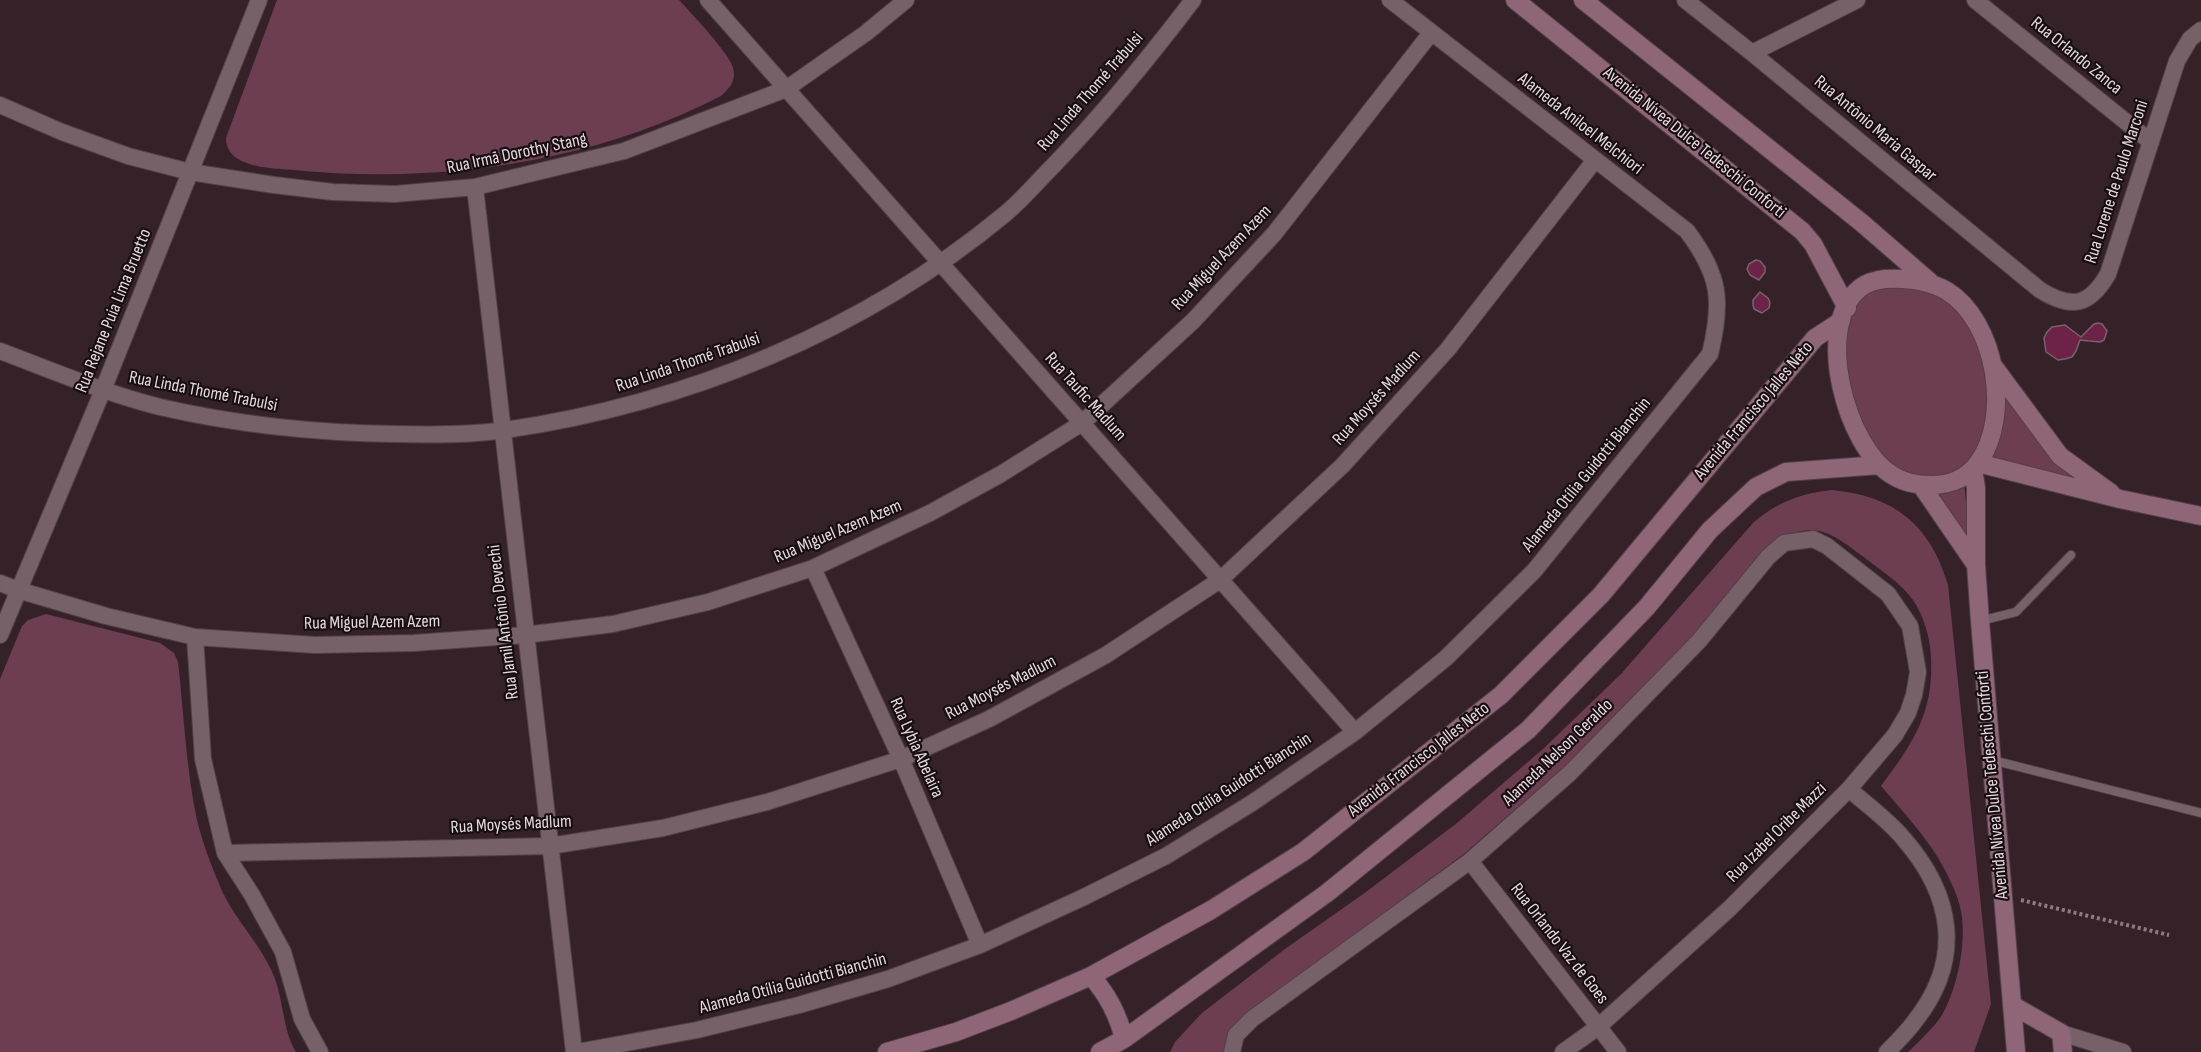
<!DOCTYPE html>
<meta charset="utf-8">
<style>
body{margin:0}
canvas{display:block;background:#352229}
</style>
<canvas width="2201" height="1052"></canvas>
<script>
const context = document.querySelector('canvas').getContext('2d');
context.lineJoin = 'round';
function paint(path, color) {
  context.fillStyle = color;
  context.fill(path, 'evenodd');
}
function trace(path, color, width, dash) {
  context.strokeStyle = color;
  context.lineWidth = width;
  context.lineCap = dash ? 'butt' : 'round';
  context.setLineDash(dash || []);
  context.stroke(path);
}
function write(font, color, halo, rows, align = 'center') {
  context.font = font + ' "Sofia Sans Condensed",sans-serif';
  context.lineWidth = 4.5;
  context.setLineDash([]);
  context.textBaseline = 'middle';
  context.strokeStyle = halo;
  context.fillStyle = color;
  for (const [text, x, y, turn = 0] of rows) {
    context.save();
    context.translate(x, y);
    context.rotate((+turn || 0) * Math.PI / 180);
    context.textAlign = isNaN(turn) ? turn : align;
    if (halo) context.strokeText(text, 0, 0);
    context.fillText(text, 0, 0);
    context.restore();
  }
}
paint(new Path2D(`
 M277,0H679C691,13 730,54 733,68C737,80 729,89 721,96C589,164 438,184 293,170C271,168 226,168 226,138Z
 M1874,287H1920L1952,302L1974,332L1986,367L1989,405L1980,447L1958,473L1934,479L1905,474L1884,460L1859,419L1847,373L1845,328L1855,304Z
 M1999,382L2102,490L1985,461Z
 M1964,482L1970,541L1933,490Z
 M1832,490C1894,496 1930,524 1948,585L1991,1004L1974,1052H1908C1917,1044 1936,1025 1942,1015C1958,987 1969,935 1959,903C1956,892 1950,880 1945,870C1929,839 1903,812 1881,786C1913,743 1934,713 1931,657C1930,638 1924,616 1913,600C1900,582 1879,569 1861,555C1835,536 1819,522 1786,536L1693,636L1564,767L1465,853L1248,1014L1225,1052H1170L1175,1042L1202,1013L1285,949L1366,892L1457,823L1543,749L1621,674L1753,523C1776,503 1801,493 1832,490Z
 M46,614L160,643L174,653L178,662C184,714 186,769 197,820C203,845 213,870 223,893C237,922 261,945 273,974C284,999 282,1029 296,1052H0V679L22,626L28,620Z`), '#6d3d52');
const building = new Path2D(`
 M1756,260L1760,261L1765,267V272L1759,280L1750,275L1747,269L1749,264Z
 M1760,292L1768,298L1770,303L1769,308L1762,313L1754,309L1753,305V300Z
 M2098,323L2102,324L2107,331L2104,340L2100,342L2080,340L2076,351L2072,357L2065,359L2058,360L2046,352L2044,338L2047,332L2052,327L2065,325L2081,337L2094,324Z`);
paint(building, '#6e2247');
trace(building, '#78616a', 1.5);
const lane = new Path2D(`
 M1980,621L2016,612L2071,555
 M1992,760L2201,813`);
const street = new Path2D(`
 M708,0L1355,732
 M1685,0L1752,53L2040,290C2071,309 2089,307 2108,274L2177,61L2190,39L2201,30
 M1975,0L2151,142
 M1752,53L1857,0
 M0,105L62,132L128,156L190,172L274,185L333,192L395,194L475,187L624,151L786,89L866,33L906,0
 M475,187L574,1052
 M0,351C53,371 105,393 160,407C238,425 317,433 396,434C432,435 470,435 505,430C686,404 864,331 1005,214C1022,200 1037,182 1053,166C1103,114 1149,58 1193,0
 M813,568L901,759L980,945
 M0,583L18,590L106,616L195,637L315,645L414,643L525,635L613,624L708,602L813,568L930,513L1001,474L1082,423L1193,321L1274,234L1431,33
 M0,635L103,390L259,0
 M195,637L203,759L225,853L252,895L283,952L302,1019L320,1052
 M1849,789C1867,805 1888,820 1903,838C1953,895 1964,959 1915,1021C1907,1032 1897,1042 1887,1052
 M225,853L550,846L663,828L767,802L901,759L989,719L1106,655L1220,580L1343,465L1448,349L1595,160
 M1470,861L1618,1052
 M2061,1033L2123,1052
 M577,1052L697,1030L799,1005L888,979L980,945L1084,897L1166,856L1252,803L1355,732L1446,658L1534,571L1710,354C1723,301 1720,275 1687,231L1390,0
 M1232,1052L1236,1035L1252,1019L1470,861L1570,773L1699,641L1768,557L1784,543L1813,539L1827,546L1888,594L1910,626L1918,672L1914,695L1908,713L1895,735L1849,789L1729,909L1598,1027L1563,1052`);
const secondary = new Path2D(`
 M1515,0L1802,231L1813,244L1847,308
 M1583,0L1862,223L1930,282
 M1885,279C1906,278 1928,280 1947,291C1996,321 2012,417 1978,463C1967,478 1950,485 1931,485C1917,485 1904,483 1892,475C1846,447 1813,326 1860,288C1868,282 1876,280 1885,279Z
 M1994,367L2060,456L2111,493
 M1978,463L2120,499L2201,516
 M1973,469L1976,488V565L1980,621L2016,1052
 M1921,485L1976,565
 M1091,976C1108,995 1118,1014 1124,1039
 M2012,1005L2061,1033L2063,1052
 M887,1052L956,1032L1011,1011L1091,976L1211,910L1303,852L1501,695L1601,595L1815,338L1841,321
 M1100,1052L1124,1039L1327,893L1528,730L1647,607L1710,530L1756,487L1786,472L1880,465`);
trace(lane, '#514147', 10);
trace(street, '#514147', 18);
trace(secondary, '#514147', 20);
trace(new Path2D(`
 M2021,900L2169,935`), '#8c7b81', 4, [3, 3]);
trace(lane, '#776169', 8);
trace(street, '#776169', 16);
trace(secondary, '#8f6677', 18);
write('18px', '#e6d9dd', '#170e12', [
 ["Rua Orlando Zanca",2076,56,39],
 ["Rua Linda Thomé Trabulsi",1091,92,-49],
 ["Alameda Aniloel Melchiori",1580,124,38],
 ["Rua Antônio Maria Gaspar",1875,129,40],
 ["Avenida Nívea Dulce Tedeschi Conforti",1694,143,39],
 ["Rua Irmã Dorothy Stang",517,154,-12],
 ["Rua Lorene de Paulo Marconi",2117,182,-72],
 ["Rua Miguel Azem Azem",1222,258,-47],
 ["Rua Rejane Puia Lima Bruetto",114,311,-68],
 ["Rua Linda Thomé Trabulsi",688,363,-19],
 ["Rua Linda Thomé Trabulsi",203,392,11],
 ["Rua Taufic Madlum",1085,397,48],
 ["Rua Moysés Madlum",1377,398,-48],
 ["Avenida Francisco Jalles Neto",1754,411,-50],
 ["Alameda Otília Guidotti Bianchin",1587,475,-51],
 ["Rua Miguel Azem Azem",838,532,-23],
 ["Rua Jamil Antônio Devechi",504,622,-97],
 ["Rua Miguel Azem Azem",372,623,-1],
 ["Rua Moysés Madlum",1001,688,-27],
 ["Rua Lybia Abelaira",916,748,66],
 ["Alameda Nelson Geraldo",1558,753,-44],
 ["Avenida Francisco Jalles Neto",1419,760,-38],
 ["Avenida Nívea Dulce Tedeschi Conforti",1993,785,-95],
 ["Alameda Otília Guidotti Bianchin",1229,790,-33],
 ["Rua Moysés Madlum",511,825,-3],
 ["Rua Izabel Oribe Mazzi",1777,833,-45],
 ["Rua Orlando Vaz de Goes",1559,944,52],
 ["Alameda Otília Guidotti Bianchin",793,984,-15]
]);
</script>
